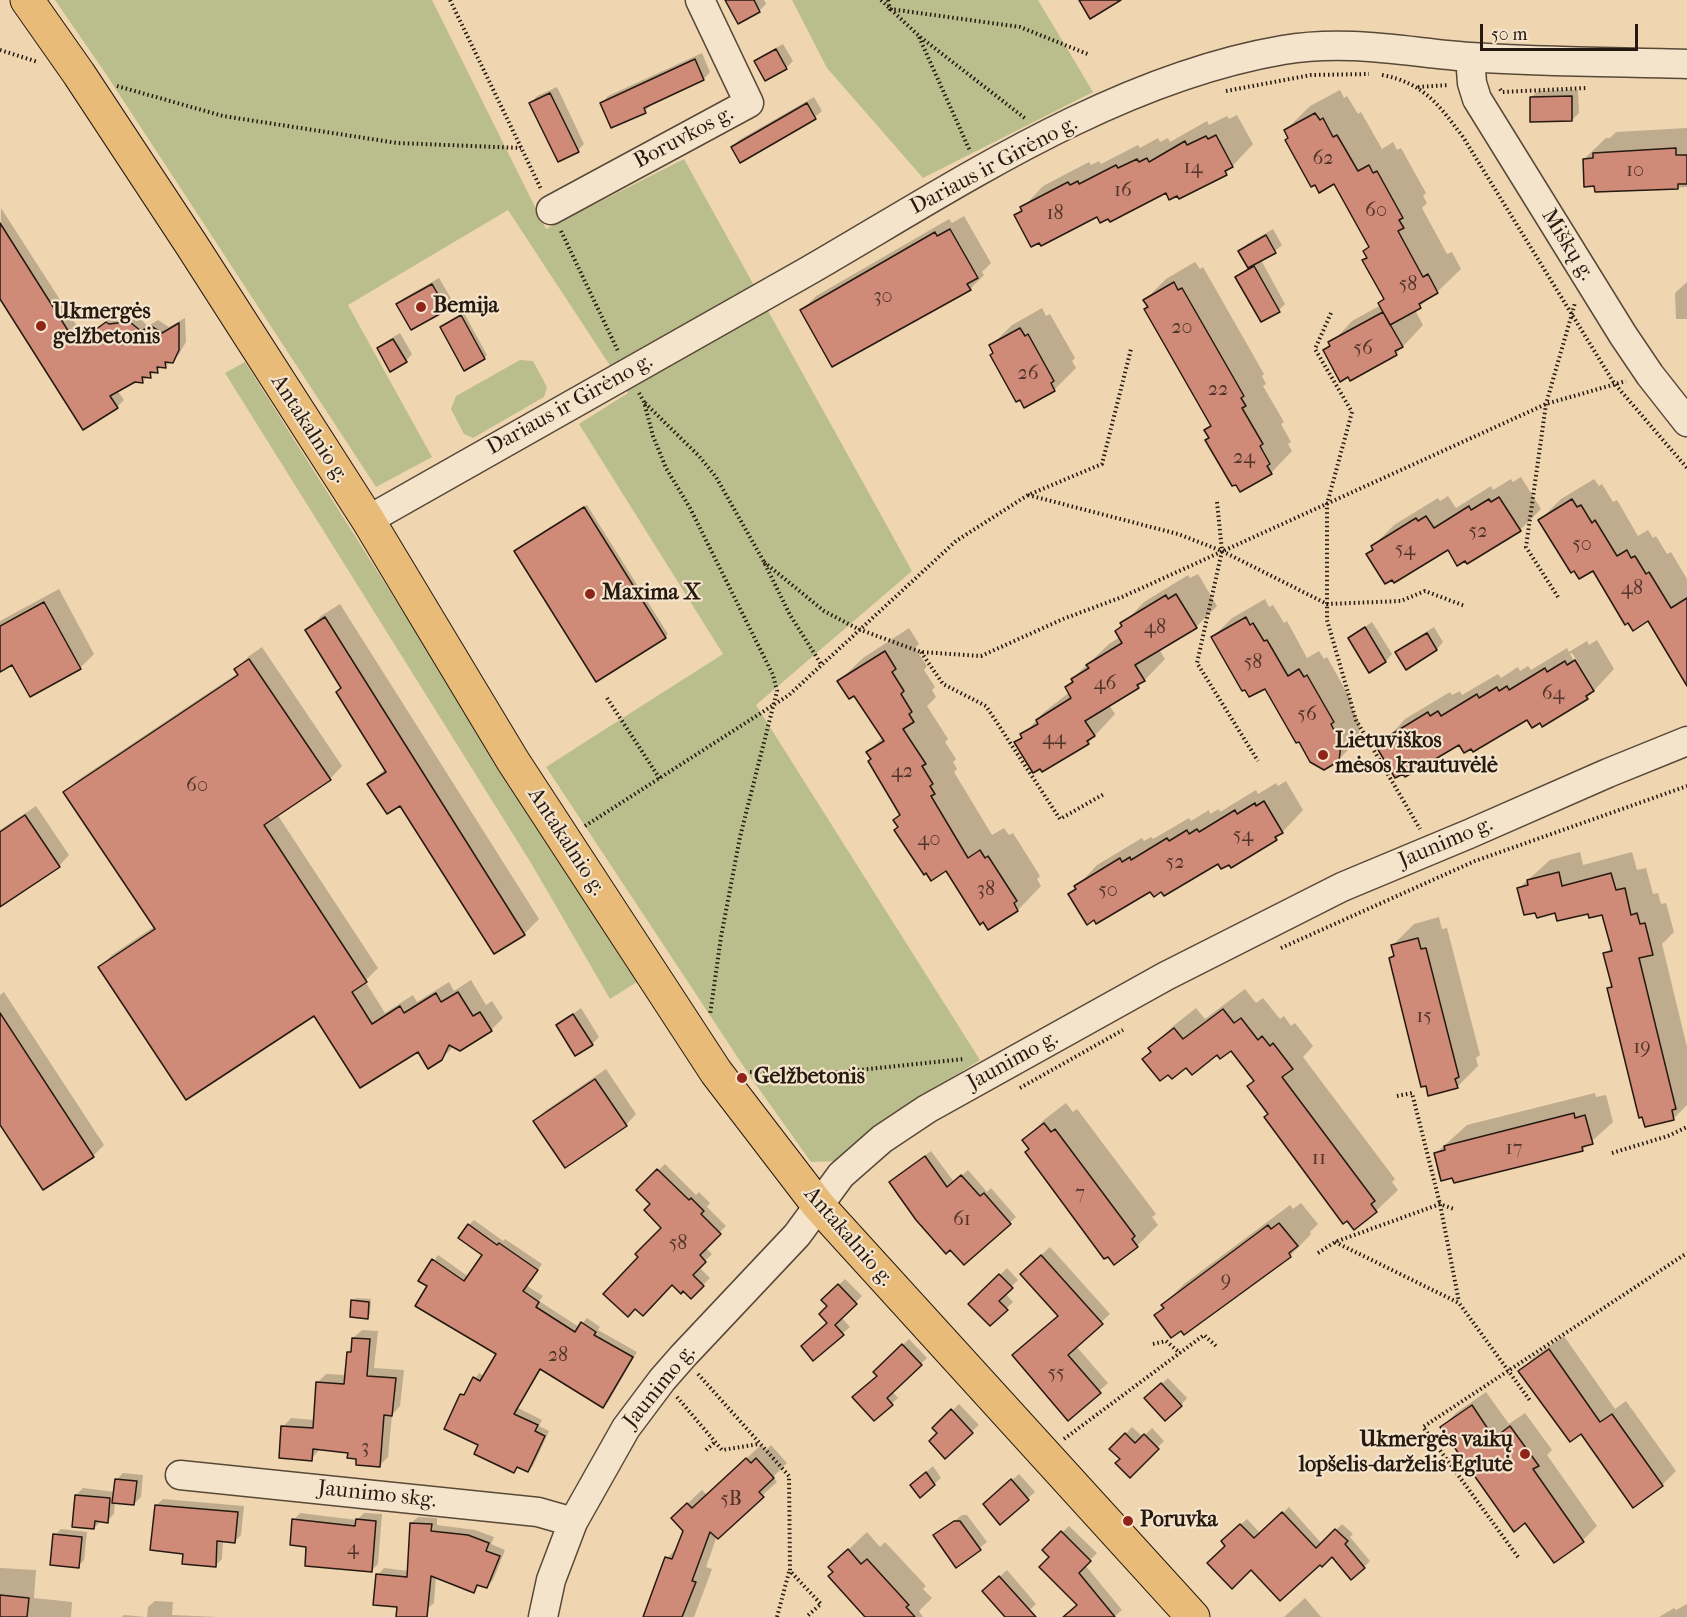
<!DOCTYPE html>
<html>
<head>
<meta charset="utf-8">
<style>
	body { margin:0 }
	#map { position:relative; width:1687px; height:1617px; overflow:hidden; background:#efd6b1; font-family:"IM FELL French Canon",serif }
	canvas { display:block }
	.scale { position:absolute; left:1480px; top:24px; width:158px; height:27px; box-sizing:border-box; border:3px solid #261910; border-top:0; padding-left:8px; font-size:18px; line-height:21px; white-space:nowrap; color:#261910; -webkit-text-stroke:4px #f5e4cc; paint-order:stroke }
</style>
</head>
<body>
<div id="map">
<canvas width="1687" height="1617"></canvas>
<div class="scale">50 m</div>
</div>
<script>
const ctx = document.querySelector('canvas').getContext('2d');
ctx.lineJoin = 'round';
function fill(path, color) {
  ctx.fillStyle = color;
  ctx.fill(path, 'evenodd');
}
function trace(path, color, width, dash) {
  ctx.strokeStyle = color;
  ctx.lineWidth = width;
  ctx.lineCap = dash ? 'butt' : 'round';
  ctx.setLineDash(dash || []);
  ctx.stroke(path);
}
function write(font, color, halo, rows, align = 'center') {
  ctx.font = font + ' "IM FELL French Canon",serif';
  ctx.lineWidth = 4.5;
  ctx.setLineDash([]);
  ctx.textBaseline = 'middle';
  ctx.strokeStyle = halo;
  ctx.fillStyle = color;
  for (const [text, x, y, turn = 0] of rows) {
    ctx.save();
    ctx.translate(x, y);
    ctx.rotate((+turn || 0) * Math.PI / 180);
    ctx.textAlign = isNaN(turn) ? turn : align;
    if (halo) ctx.strokeText(text, 0, 0);
    ctx.fillText(text, 0, 0);
    ctx.restore();
  }
}
fill(new Path2D(`
	M55,0H432L546,229L684,159L912,571L756,705L980,1060L932,1090L839,1161L811,1162L754,1082L546,767L723,654L579,424L628,393L508,210L348,305L432,457L376,487L106,74Z
	M792,0H1038L1093,92L923,178L827,68Z
	M520,360L533,361L547,387L544,397L473,438L464,434L451,409L456,396Z
	M245,362L637,982L610,999L531,863L225,373Z`), '#b9be8c');
fill(new Path2D(`
	M734,0H764L766,4L759,11Z
	M783,44L793,61L786,68L756,61L763,55Z
	M702,53L710,72L704,79L651,103L652,104L645,111L612,126L602,103L608,96Z
	M557,87L584,144L578,150L531,103L537,96Z
	M1340,90L1344,98L1347,96L1358,114L1361,112L1382,149L1393,142L1397,150L1401,148L1426,193L1423,196L1427,203L1422,208L1447,254L1452,252L1461,269L1437,292L1415,310L1423,325L1396,354L1324,351L1352,321L1381,305L1380,303L1385,298L1364,260L1368,257L1364,251L1370,246L1335,182L1290,137L1286,130L1310,106Z
	M1578,90L1579,113L1572,120L1531,97L1538,91Z
	M814,97L822,111L815,117L740,161L732,147L739,140Z
	M1237,115L1253,144L1226,173L1178,194L1166,191L1108,217L1097,215H1016L1043,186L1089,162L1091,165L1099,161L1101,164L1138,145L1140,148L1158,138L1160,142L1168,138L1170,142L1207,121L1209,125L1227,116L1229,119Z
	M1687,128V187L1596,190L1584,159L1606,138H1610L1616,132Z
	M1,208L82,334L86,331L88,334L114,316L117,318L138,317L148,326L158,320L169,327L185,318L186,342L179,354L166,366H163L143,381H135L117,390L124,400L117,407L0,296Z
	M964,216L991,263L982,272L984,275L970,289L802,310L816,296L949,219L952,223Z
	M1273,229L1282,245L1275,251L1261,260L1285,304L1279,310L1237,277L1249,267L1240,251L1247,244Z
	M1195,262L1200,269L1203,267L1264,374L1262,376L1266,384L1263,386L1284,422L1281,424L1291,442L1288,444L1292,451L1271,473L1210,437L1206,430L1212,424L1145,300L1166,279Z
	M439,278L453,302L446,309L398,304L404,298Z
	M1687,282V322V319H1676L1675,293Z
	M1042,308L1046,316L1050,314L1075,358L1072,361L1076,368L1054,390L1024,406L991,346L1012,325Z
	M464,313L487,355L484,358L441,327Z
	M400,333L412,354L406,361L379,349L385,342Z
	M1521,477L1541,509L1520,530L1448,548L1368,554L1374,548L1373,546L1394,525L1438,498L1440,501L1448,496L1456,508L1491,486L1493,490L1511,479L1513,482Z
	M1594,479L1599,486L1602,484L1613,502L1617,500L1638,536L1648,530L1653,538L1656,536L1667,554L1671,552L1687,579V676L1649,619L1540,520L1561,499Z
	M587,505L668,634L665,637L519,548Z
	M1198,574L1217,606L1196,627L1159,649L1165,659L1138,687L1109,705L1115,714L1088,743H1016L1043,713L1070,692L1067,687L1073,681L1072,679L1109,644L1120,637L1117,631L1144,602L1188,575L1190,578Z
	M59,589L94,654L80,668L13,663L0,670V621Z
	M1265,599L1269,607L1273,605L1284,623L1287,621L1307,658L1319,651L1324,659L1327,657L1352,702L1350,704L1360,724L1358,740L1338,760L1213,637L1232,618Z
	M340,604L539,919L525,933L494,952L401,803L369,784L386,768L342,687L307,630L321,616Z
	M1372,622L1392,654L1386,661L1370,671L1350,638Z
	M1434,627L1443,642L1437,649L1406,667L1397,653L1403,646Z
	M909,628L919,644L915,648L927,666L924,670L935,687L932,690L936,697L927,706L948,739L945,742L956,759L953,762L957,769L954,772L992,835L1004,828L1009,835L1013,833L1040,876L1037,879L1041,886L1018,910L988,928L947,869L899,827L901,814L868,752L883,737L855,694L839,681L863,658Z
	M1597,640L1614,669L1587,698L1540,721L1528,718L1459,743L1379,748L1405,719L1450,692L1452,695L1460,691L1462,695L1498,674L1501,678L1518,667L1520,671L1528,666L1531,670L1567,648L1569,652L1587,641L1589,645ZM1572,653L1594,689H1591L1570,654Z
	M262,647L342,766L330,779L277,814L378,968L365,981L385,1013L413,995L417,1002L449,982L454,991L471,980L486,1005L492,1001L503,1018L491,1030L454,1046L441,1059L315,1013L99,968L112,955L155,926L65,792L78,780L238,673L236,669L248,657Z
	M1286,781L1303,810L1276,839L1230,863L1218,862L1162,890L1070,894L1097,865L1142,838L1144,841L1151,837L1153,839L1189,818L1191,821L1209,810L1210,814L1219,809L1220,812L1256,790L1258,794L1276,783L1278,786Z
	M36,806L69,855L59,866L0,905V830Z
	M1580,852L1583,865L1632,852L1637,870L1646,868L1653,894L1658,893L1661,904L1666,903L1674,932L1662,944L1687,1047V1105L1674,1118L1646,1125L1609,989L1613,984L1605,954L1612,947L1604,913L1556,911L1519,888L1550,860Z
	M1439,917L1442,929L1447,928L1480,1055L1476,1058L1478,1066L1457,1087L1390,958L1395,954L1393,945L1414,924Z
	M1245,989L1256,1003L1263,998L1280,1019L1284,1016L1291,1026L1295,1023L1313,1046L1303,1057L1395,1179L1392,1182L1398,1190L1376,1211L1354,1228L1269,1114L1255,1080L1232,1049L1187,1065L1152,1051L1150,1048L1172,1027L1196,1008L1205,1019Z
	M4,992L104,1145L94,1155L43,1188L0,1122V995Z
	M581,1008L599,1037L592,1044L558,1025Z
	M606,1069L636,1114L626,1125L535,1121L545,1111Z
	M1595,1093L1596,1097L1606,1095L1613,1122L1582,1150L1435,1154L1467,1125Z
	M1066,1103L1073,1112L1077,1109L1156,1214L1152,1217L1158,1225L1137,1246L1108,1254L1024,1140L1045,1119Z
	M931,1151L954,1182L968,1170L987,1192L991,1188L1016,1217L964,1263L897,1177Z
	M665,1164L696,1195L699,1192L710,1203L707,1207L726,1226L705,1247L712,1254L699,1267L710,1278L691,1297L641,1257L663,1228L652,1204L638,1190Z
	M1301,1203L1318,1224L1310,1232L1311,1234L1290,1256L1184,1333L1156,1315L1165,1307L1163,1305L1184,1284L1290,1205L1293,1209Z
	M474,1220L503,1241L505,1239L542,1264L527,1286L543,1296L539,1301L579,1327L587,1318L600,1327L598,1330L637,1352L608,1402L603,1407L541,1368L518,1408L542,1420L539,1426L549,1431L533,1466L528,1471L519,1466L514,1471L480,1444L462,1395L468,1390L479,1373L484,1376L498,1354L429,1286L420,1280L438,1255L469,1277L484,1254L469,1225Z
	M1050,1247L1110,1314L1076,1346L1108,1383L1068,1419L1060,1315L1030,1265Z
	M1007,1268L1018,1280L1005,1293L1013,1302L990,1324L971,1304Z
	M845,1279L862,1296L841,1317L850,1327L814,1359L829,1322V1306L823,1300Z
	M356,1298L371,1299L370,1314L367,1317L353,1301Z
	M362,1330L378,1331L374,1368L404,1370L400,1406L392,1415L388,1457L380,1465L358,1458L349,1451L320,1449L311,1459L283,1427L291,1418L315,1420L318,1382L326,1374L347,1375L348,1353L353,1349V1338Z
	M1564,1336L1615,1409L1626,1401L1676,1471L1662,1485L1582,1432L1520,1371L1534,1357Z
	M909,1339L927,1358L892,1391L898,1398L874,1419L878,1375L875,1372Z
	M1168,1378L1187,1398L1181,1405L1153,1392Z
	M1486,1392L1509,1424L1525,1413L1552,1450L1547,1455L1597,1526L1583,1540L1554,1561L1526,1521L1442,1427L1456,1413Z
	M959,1404L979,1425L945,1456L939,1433L934,1428Z
	M1132,1427L1143,1437L1152,1428L1164,1441L1130,1475L1122,1459L1111,1449Z
	M761,1445L766,1450L771,1445L787,1463L773,1477L777,1482L717,1536L706,1567L712,1569L694,1617H642L646,1614L667,1558L679,1546L684,1531L687,1504L702,1490L707,1495Z
	M933,1466L941,1478L934,1484L918,1479Z
	M123,1473L143,1475L141,1497L134,1504L115,1502L114,1514L107,1521H101L94,1528L76,1495L83,1488L115,1492L116,1480Z
	M1019,1474L1035,1492L1000,1523L992,1498Z
	M163,1499L244,1506L241,1535L235,1541L223,1540L222,1559L216,1565L185,1553L156,1506Z
	M1289,1507L1322,1544L1342,1524L1353,1534L1350,1537L1370,1561L1364,1567L1332,1554L1227,1546L1229,1535L1247,1519L1261,1534Z
	M300,1513L357,1520L364,1513L382,1514L378,1564L371,1571L308,1545L294,1520Z
	M962,1515H967L987,1542L957,1566L935,1536Z
	M418,1517L437,1518V1525L475,1530L494,1537L491,1544L505,1550L493,1580L487,1587L480,1584L474,1591L436,1576L434,1603L427,1609L378,1575L384,1568L409,1571L411,1523Z
	M1069,1526L1097,1553L1085,1565L1122,1610L1114,1617H1064L1079,1605L1051,1557L1044,1550Z
	M61,1529L87,1532L84,1560L78,1566L55,1535Z
	M867,1532L880,1547L885,1542L926,1586L923,1589L932,1598L919,1611L923,1617H867L830,1567Z
	M0,1568L36,1570L34,1598L72,1602L71,1617H0Z
	M1007,1570L1036,1604L1022,1617H1007L991,1585Z
	M1305,1598L1321,1617H1284Z
	M155,1601L173,1602L172,1615L218,1617H147L148,1607Z
	M1687,1604V1617H1659L1674,1608L1676,1610Z
	M124,1615L146,1617H122Z`), '#0003');
const building = new Path2D(`
	M725,0H754L760,12L738,24Z
	M1079,0H1121L1090,19Z
	M776,49L787,69L765,81L754,61Z
	M695,59L704,80L644,108L646,113L611,128L600,103Z
	M550,93L579,152L558,162L529,103Z
	M1572,96V121L1530,122V97Z
	M807,103L816,119L740,163L731,147Z
	M1315,113L1320,120L1323,118L1333,137L1337,135L1358,171L1369,165L1373,173L1377,171L1403,218L1399,220L1404,228L1398,231L1423,277L1428,274L1438,293L1419,304L1421,308L1390,325L1378,303L1384,299L1362,260L1367,258L1363,251L1369,247L1334,184L1319,193L1315,185L1311,187L1285,140L1288,138L1284,130Z
	M1216,135L1233,167L1225,171L1227,175L1179,199L1177,196L1169,200L1166,193L1110,222L1108,219L1100,223L1097,217L1041,246L1039,243L1031,247L1014,215L1022,211L1020,207L1068,182L1070,185L1078,181L1079,184L1116,165L1118,168L1137,159L1139,162L1147,158L1149,162L1185,141L1187,145L1206,136L1208,139Z
	M1676,148V155H1687V184H1678V189L1595,192L1594,186L1584,187L1583,159L1593,158V153Z
	M0,223L74,340L79,337L81,340L106,322L109,324L125,322L131,323L141,331L151,326L162,333L179,323V350L173,363L165,362L166,368L157,367L158,373L150,372L151,378L142,377L143,383L135,382L110,396L118,408L83,430L0,299Z
	M950,229L978,278L967,284L971,290L832,367L800,310L935,232L937,236Z
	M1266,235L1276,253L1248,268L1238,251Z
	M1254,266L1280,312L1261,322L1235,277Z
	M1174,282L1178,290L1182,288L1244,396L1241,398L1246,406L1242,408L1263,444L1260,446L1270,464L1267,466L1272,474L1240,492L1236,485L1232,486L1205,440L1209,438L1204,430L1211,426L1144,309L1148,307L1143,300Z
	M432,284L447,310L411,330L396,304Z
	M1383,312L1403,347L1395,351L1397,355L1350,381L1348,377L1340,382L1323,350L1330,346L1328,342Z
	M461,315L485,359L464,371L440,327Z
	M1020,328L1025,336L1028,334L1054,381L1051,383L1055,391L1024,408L1020,400L1016,402L990,355L993,353L989,345Z
	M393,339L407,362L390,372L377,348Z
	M1499,497L1521,531L1467,564L1465,561L1457,566L1448,550L1394,583L1392,580L1385,584L1366,554L1373,550L1371,546L1416,518L1418,521L1426,516L1434,528L1469,506L1471,510L1489,499L1491,502Z
	M1572,499L1577,507L1581,505L1592,523L1595,520L1617,556L1627,550L1631,558L1635,556L1646,574L1649,572L1671,608L1687,598V686L1648,621L1633,631L1628,623L1625,625L1593,571L1579,579L1574,571L1571,573L1538,520Z
	M584,507L666,638L596,682L514,551Z
	M1176,594L1197,628L1135,665L1145,681L1137,685L1139,688L1085,721L1095,736L1087,741L1089,744L1042,772L1040,769L1033,773L1014,742L1022,738L1020,734L1038,724L1036,720L1071,698L1065,687L1073,682L1071,679L1089,668L1086,665L1122,643L1115,631L1122,626L1120,623L1166,595L1168,599Z
	M44,602L81,669L30,697L12,665L0,672V626Z
	M325,617L525,935L494,954L400,806L387,814L367,784L386,772L336,692L341,688L305,630Z
	M1246,617L1250,625L1253,623L1264,641L1267,640L1288,676L1299,669L1304,677L1307,675L1334,722L1331,724L1341,744L1339,761L1324,770L1310,762L1299,742L1296,743L1265,689L1249,697L1245,690L1242,691L1211,637Z
	M1365,627L1386,662L1369,673L1348,638Z
	M1427,633L1437,650L1406,670L1395,652Z
	M885,651L896,669L892,672L904,691L901,694L912,712L909,714L914,722L903,729L926,764L922,766L933,784L930,786L935,794L931,796L968,858L980,850L985,858L988,856L1017,901L1014,903L1018,911L988,930L983,922L980,925L946,871L931,881L926,873L924,875L894,830L898,827L893,820L900,815L868,761L871,759L866,752L884,741L854,696L849,699L837,681Z
	M249,659L331,780L264,825L367,982L352,992L372,1024L400,1006L404,1013L436,993L441,1002L458,992L473,1016L480,1012L492,1031L460,1051L449,1045L442,1060L428,1069L418,1052L360,1088L314,1016L186,1100L98,967L155,929L63,792L238,675L234,669Z
	M1575,660L1594,691L1586,696L1588,699L1542,727L1540,723L1532,728L1527,720L1473,752L1471,749L1464,753L1459,745L1405,777L1403,774L1395,778L1377,748L1384,743L1382,740L1428,712L1430,716L1438,711L1441,716L1477,694L1479,698L1497,687L1499,691L1507,686L1509,690L1545,668L1547,672L1565,661L1567,665Z
	M1264,801L1283,833L1275,837L1277,840L1231,868L1229,865L1221,869L1218,864L1164,896L1161,892L1154,897L1150,892L1096,924L1094,920L1087,925L1068,894L1076,889L1074,886L1120,858L1122,862L1130,857L1131,860L1167,838L1169,841L1187,830L1189,834L1197,829L1199,832L1235,810L1237,814L1255,803L1256,806Z
	M25,815L60,867L0,907V832Z
	M1559,872L1562,886L1611,873L1616,890L1625,888L1631,915L1637,913L1640,924L1645,923L1653,955L1639,958L1676,1109L1672,1110L1674,1120L1645,1127L1642,1117L1639,1118L1607,988L1612,987L1603,953L1612,951L1602,915L1589,918L1588,914L1557,921L1555,913L1537,918L1535,913L1524,915L1517,888L1528,885L1527,880Z
	M1418,938L1421,949L1426,948L1459,1077L1455,1079L1458,1088L1428,1096L1426,1086L1421,1087L1389,958L1394,956L1391,945Z
	M1223,1009L1234,1023L1241,1018L1258,1040L1262,1036L1270,1046L1273,1043L1293,1069L1282,1077L1375,1201L1371,1204L1377,1212L1354,1230L1347,1221L1343,1224L1264,1117L1268,1114L1247,1086L1254,1081L1231,1051L1220,1059L1217,1055L1192,1075L1186,1068L1172,1079L1168,1075L1160,1081L1142,1059L1151,1052L1148,1048L1174,1028L1183,1039Z
	M0,1013L94,1157L43,1190L0,1125Z
	M573,1014L593,1045L575,1056L556,1025Z
	M595,1079L627,1126L565,1168L533,1121Z
	M1574,1113L1575,1118L1585,1115L1593,1144L1582,1147L1583,1151L1454,1183L1452,1178L1441,1181L1434,1153L1445,1150L1444,1146Z
	M1044,1123L1051,1132L1055,1129L1135,1236L1132,1239L1138,1247L1114,1265L1108,1257L1104,1259L1025,1152L1029,1149L1022,1140Z
	M925,1156L947,1187L961,1175L980,1196L984,1193L1011,1224L964,1265L950,1250L946,1254L916,1220L889,1182Z
	M657,1169L689,1200L691,1198L704,1211L701,1214L721,1234L700,1255L706,1262L693,1275L704,1286L691,1299L683,1291L681,1294L672,1285L643,1316L635,1309L628,1317L603,1294L638,1257L635,1254L661,1228L644,1210L650,1204L636,1190Z
	M1279,1223L1298,1246L1289,1253L1291,1257L1184,1335L1181,1331L1171,1338L1154,1315L1164,1308L1161,1305L1268,1225L1271,1229Z
	M468,1224L497,1245L499,1243L538,1270L523,1291L539,1302L536,1307L575,1332L581,1322L596,1332L594,1335L633,1357L603,1408L540,1369L514,1414L538,1425L535,1431L545,1436L528,1472L517,1467L514,1473L474,1454L478,1445L444,1429L460,1394L464,1395L473,1377L480,1381L496,1354L415,1306L427,1286L418,1281L432,1259L464,1281L482,1255L458,1238Z
	M1041,1255L1103,1324L1068,1355L1101,1393L1068,1421L1012,1355L1058,1316L1020,1274Z
	M999,1274L1013,1288L999,1301L1008,1310L990,1326L968,1304Z
	M838,1284L857,1304L835,1325L844,1335L813,1361L801,1346L827,1323L819,1314L827,1306L821,1300Z
	M351,1300L369,1302L368,1319L350,1317Z
	M352,1338L370,1339L367,1376L396,1378L392,1416L384,1415L380,1467L356,1465V1459L347,1458L348,1453L313,1449L312,1461L279,1458L281,1426L313,1428L316,1382L344,1384L347,1352H351Z
	M902,1344L922,1365L887,1398L893,1405L874,1421L852,1397L877,1376L873,1372Z
	M1549,1349L1600,1422L1612,1414L1663,1486L1633,1508L1581,1434L1570,1442L1518,1371Z
	M1161,1383L1182,1406L1165,1421L1144,1398Z
	M1472,1405L1494,1438L1510,1426L1539,1466L1533,1469L1584,1542L1554,1563L1525,1523L1514,1532L1440,1427Z
	M951,1409L973,1433L945,1459L929,1441L937,1433L932,1428Z
	M1125,1433L1135,1443L1144,1434L1159,1449L1130,1478L1115,1463L1120,1459L1109,1449Z
	M746,1458L751,1463L756,1458L774,1478L759,1492L764,1497L718,1539L710,1532L692,1581L696,1582L682,1617H643L665,1557L672,1559L683,1531L671,1518L687,1503L692,1508Z
	M926,1472L935,1485L920,1498L910,1485Z
	M115,1479L137,1481L134,1505L112,1503Z
	M1011,1479L1029,1500L1000,1525L983,1504Z
	M75,1495L110,1498L108,1523L95,1521L94,1529L72,1527Z
	M155,1505L238,1512L235,1543L217,1541L216,1567L182,1564L183,1554L150,1550Z
	M1282,1512L1316,1548L1335,1529L1348,1541L1345,1544L1365,1568L1351,1580L1332,1557L1322,1567L1320,1565L1280,1601L1251,1570L1232,1589L1207,1563L1225,1546L1221,1541L1240,1524L1254,1538Z
	M292,1519L355,1526L356,1519L376,1521L372,1572L305,1566L306,1547L290,1545Z
	M954,1521H960L981,1550L956,1568L933,1535Z
	M410,1523L432,1524L431,1531L468,1535L489,1543L486,1551L500,1556L487,1588L477,1585L474,1593L431,1576L427,1617H396L397,1607L373,1605L376,1574L407,1577Z
	M1061,1531L1091,1561L1079,1573L1115,1617H1063L1077,1605L1039,1567L1049,1557L1042,1550Z
	M53,1534L82,1537L79,1568L50,1565Z
	M848,1549L861,1564L867,1559L909,1605L906,1607L915,1617H865L828,1576L833,1572L828,1567Z
	M999,1576L1036,1617H1005L982,1591Z
	M0,1595L29,1598L27,1617H0Z`);
fill(building, '#d08a78');
trace(building, '#261910', 1.5);
const minor = new Path2D(`
	M1470,57L1472,83L1477,99L1623,335L1650,375L1687,422
	M551,210L749,103L700,0
	M368,520C514,436 662,355 808,271C955,186 1113,79 1283,50C1348,39 1406,52 1470,57C1542,62 1615,62 1687,64
	M180,1475L538,1512L573,1522
	M543,1617L551,1580L573,1522L626,1428L662,1380L683,1356L797,1235L841,1175L882,1139L927,1109L1166,976L1342,887L1469,834L1608,773L1687,741`);
const major = new Path2D(`
	M27,0L79,74L191,244L368,520L513,761L716,1072L818,1205L1193,1617`);
trace(minor, '#584838', 31);
trace(major, '#261910', 35);
trace(new Path2D(`
	M450,0L541,189
	M881,0L919,36L1026,119
	M888,0L890,9L1020,27L1090,55
	M919,37L970,151
	M0,50L38,62
	M1382,75C1424,83 1439,105 1463,137L1614,383L1687,468
	M117,86L223,116L397,143L521,148
	M1418,87L1449,85
	M1500,89L1502,92L1587,88
	M1226,91L1311,75L1369,74
	M561,231L618,351
	M1331,313L1315,349L1352,412L1327,504V620L1356,720L1420,829
	M639,393L644,402L653,436L666,468L690,508L773,675L777,691L740,837L721,937L710,1015
	M645,403L699,456L716,477L764,562L790,615L821,664
	M1028,495L1178,534L1222,551L1327,604L1401,601L1425,591L1465,606
	M1217,502L1222,551L1197,663L1258,761
	M764,562L824,611L858,629L921,652L981,656L1063,619L1122,597L1546,404L1626,381
	M1558,597L1526,547L1546,404L1575,303
	M921,652L943,684L986,706L1060,819L1104,794
	M607,698L660,779
	M585,826L789,695L956,541L1028,495L1102,464L1131,349
	M1281,948L1475,861L1687,786
	M750,1072L830,1073L964,1059
	M1020,1088L1123,1030
	M1397,1096L1412,1093L1440,1204L1459,1302
	M1612,1153L1668,1136L1687,1127
	M1335,1242L1459,1303L1531,1402
	M1318,1253L1335,1242L1440,1204L1454,1209
	M1153,1344L1166,1341L1180,1353
	M698,1374L789,1476L790,1571L821,1604L806,1617
	M677,1397L722,1450L759,1444
	M1064,1439L1204,1335L1216,1346
	M706,1450L715,1442
	M1518,1557L1423,1427L1687,1253
	M777,1617L789,1572`), '#261910', 4, [1.5, 3]);
trace(minor, '#f5e4cc', 28);
trace(major, '#e8bb78', 33);
for (const [x, y, r, color] of [
	[421,307,6,"#8f2418"],
	[41,326,6,"#8f2418"],
	[590,594,6,"#8f2418"],
	[1323,755,6,"#8f2418"],
	[742,1078,6,"#8f2418"],
	[1525,1454,6,"#8f2418"],
	[1128,1521,6,"#8f2418"]
]) {
  const dot = new Path2D();
  dot.arc(x, y, r, 0, 2 * Math.PI);
  ctx.fillStyle = color;
  ctx.fill(dot);
  trace(dot, '#f5e4cc', 2);
}
write('20px', '#50352a', null, [
	["62",1323,159],
	["14",1193,168],
	["10",1635,171],
	["16",1123,191],
	["60",1376,211],
	["18",1055,214],
	["58",1408,285],
	["30",883,297],
	["20",1182,328],
	["56",1363,349],
	["26",1028,374],
	["22",1218,390],
	["24",1244,458],
	["52",1478,532],
	["50",1582,545],
	["54",1405,550],
	["48",1632,589],
	["48",1155,628],
	["58",1253,663],
	["46",1105,684],
	["64",1553,694],
	["56",1307,715],
	["44",1054,739],
	["42",902,772],
	["60",197,786],
	["54",1243,836],
	["40",929,840],
	["52",1175,863],
	["38",986,890],
	["50",1108,891],
	["15",1424,1017],
	["19",1642,1048],
	["17",1514,1149],
	["11",1319,1159],
	["7",1080,1194],
	["61",962,1220],
	["58",678,1244],
	["9",1226,1281],
	["28",558,1356],
	["55",1056,1374],
	["3",365,1448],
	["5B",731,1500],
	["4",353,1549]
]);
write('22px', '#261910', '#f5e4cc', [
	["Boruvkos g.",684,138,-28],
	["Dariaus ir Girėno g.",994,166,-28],
	["Miškų g.",1567,245,58],
	["Dariaus ir Girėno g.",570,405,-29],
	["Antakalnio g.",309,429,57],
	["Antakalnio g.",566,842,57],
	["Jaunimo g.",1446,843,-23],
	["Jaunimo g.",1013,1061,-29],
	["Antakalnio g.",848,1237,49],
	["Jaunimo g.",660,1387,-51],
	["Jaunimo skg.",377,1495,6]
]);
write('bold 22px', '#261910', '#f5e4cc', [
	["Bemija",433,307],
	["Ukmergės",53,313],
	["gelžbetonis",53,338],
	["Maxima X",602,594],
	["Lietuviškos",1335,742],
	["mėsos krautuvėlė",1335,767],
	["Gelžbetonis",754,1078],
	["Ukmergės vaikų",1513,1441,"right"],
	["lopšelis-darželis Eglutė",1513,1466,"right"],
	["Poruvka",1140,1521]
], 'left');
</script>
</body>
</html>
